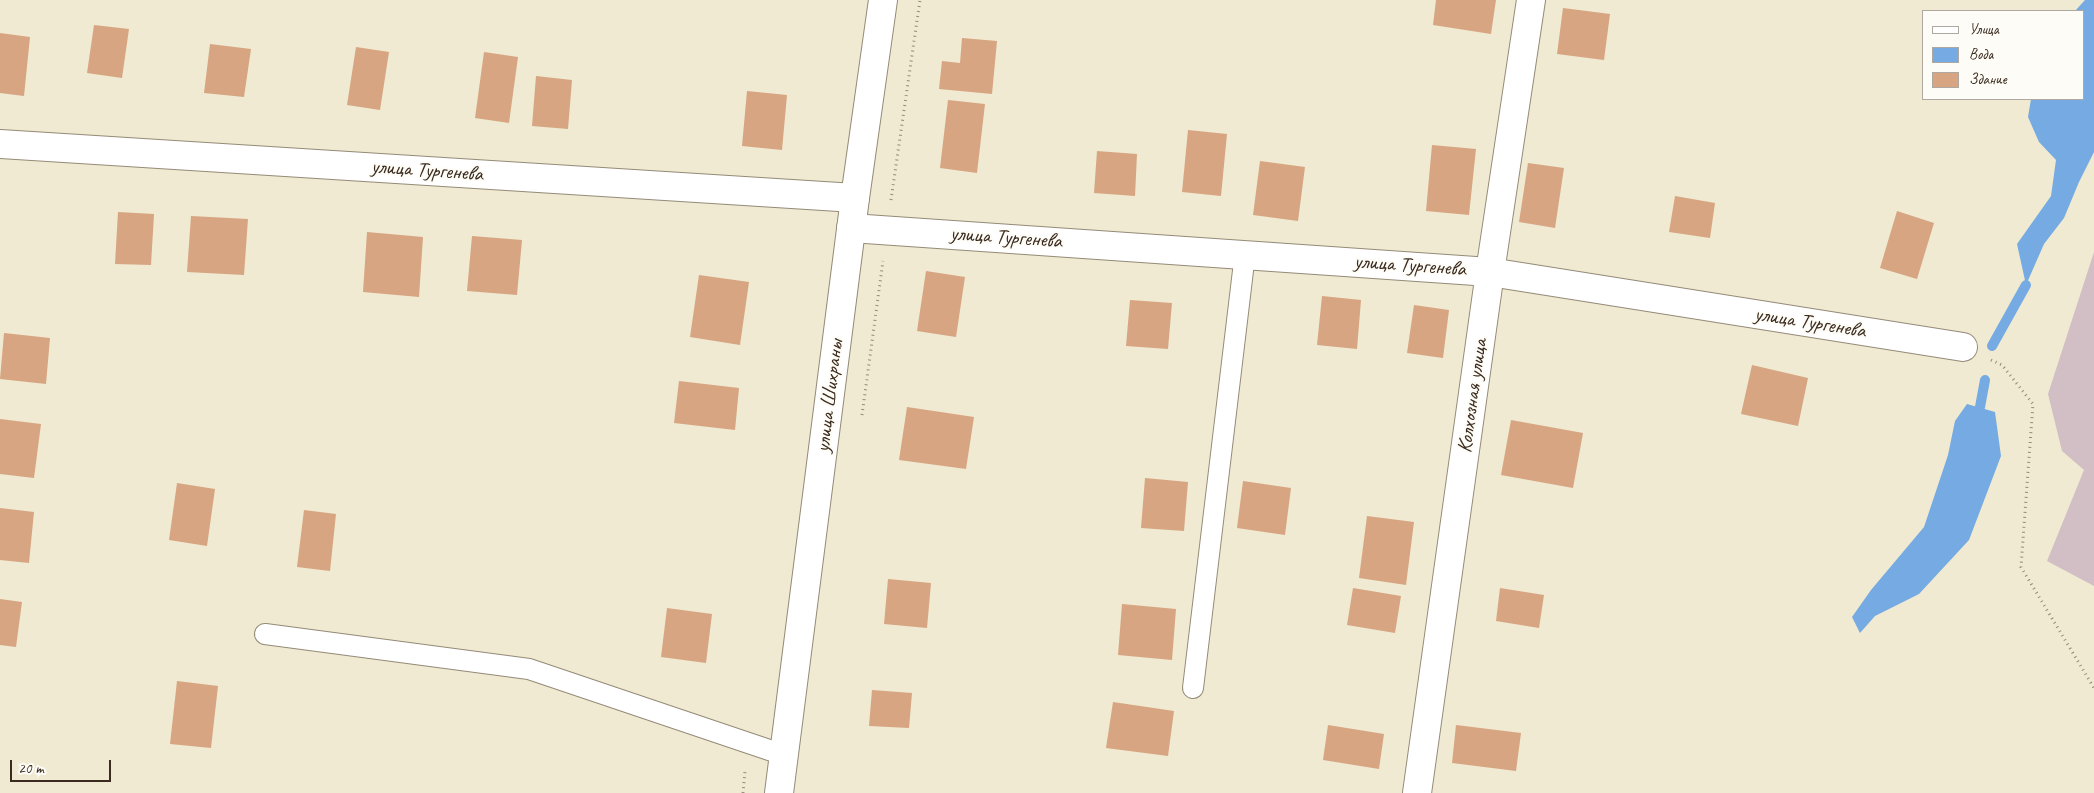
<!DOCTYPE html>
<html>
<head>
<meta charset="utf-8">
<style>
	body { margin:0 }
	#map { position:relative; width:2094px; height:793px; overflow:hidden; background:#efead1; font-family:Caveat,sans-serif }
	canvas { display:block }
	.legend { position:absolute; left:1922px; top:10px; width:162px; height:90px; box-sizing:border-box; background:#fdfcf7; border:1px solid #afa8a0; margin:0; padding:6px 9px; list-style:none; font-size:15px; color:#3b2a1e }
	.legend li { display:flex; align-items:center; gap:10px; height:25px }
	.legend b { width:25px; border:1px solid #afa8a0 }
	.scale { position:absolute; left:10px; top:760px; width:101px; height:22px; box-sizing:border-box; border:2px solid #3b2a1e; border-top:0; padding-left:6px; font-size:15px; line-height:18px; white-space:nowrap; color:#3b2a1e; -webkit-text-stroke:4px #fdfcf7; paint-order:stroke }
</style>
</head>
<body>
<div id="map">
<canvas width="2094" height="793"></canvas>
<ul class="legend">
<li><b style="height:6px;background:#fff"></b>Улица</li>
<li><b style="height:14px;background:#75aae2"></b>Вода</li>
<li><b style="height:14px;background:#d7a582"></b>Здание</li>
</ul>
<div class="scale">20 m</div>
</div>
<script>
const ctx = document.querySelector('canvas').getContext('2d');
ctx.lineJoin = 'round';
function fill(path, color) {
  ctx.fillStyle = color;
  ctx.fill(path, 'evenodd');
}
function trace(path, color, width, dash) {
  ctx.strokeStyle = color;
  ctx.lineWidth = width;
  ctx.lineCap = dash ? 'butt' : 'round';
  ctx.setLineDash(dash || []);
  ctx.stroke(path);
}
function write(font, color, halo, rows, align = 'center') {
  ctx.font = font + ' Caveat,sans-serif';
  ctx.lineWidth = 4;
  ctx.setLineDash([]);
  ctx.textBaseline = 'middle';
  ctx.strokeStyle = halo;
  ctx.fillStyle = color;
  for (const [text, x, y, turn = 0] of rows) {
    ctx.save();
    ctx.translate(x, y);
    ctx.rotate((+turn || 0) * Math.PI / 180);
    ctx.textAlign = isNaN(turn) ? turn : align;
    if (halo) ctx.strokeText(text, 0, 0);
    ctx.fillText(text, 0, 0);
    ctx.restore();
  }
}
fill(new Path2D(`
	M2094,252V586L2047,561L2084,470L2062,451L2048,394Z`), '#d2bec5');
fill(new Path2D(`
	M2085,0H2094V152L2079,182L2064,218L2044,244L2026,285L2017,244L2051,196L2056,160L2039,142L2028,117L2031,99H2083V11H2075Z
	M1967,404L1995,412L2001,456L1969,540L1919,594L1875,616L1860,633L1852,617L1871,590L1924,527L1948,455L1955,421Z`), '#75aae2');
trace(new Path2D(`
	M1992,346L2026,285
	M1980,407L1985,380`), '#75aae2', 10);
fill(new Path2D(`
	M1436,0H1496L1491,34L1433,25Z
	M1563,8L1610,14L1604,60L1557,54Z
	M94,25L129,29L122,78L87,73Z
	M0,33L30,37L24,96L0,93Z
	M962,38L997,41L992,94L939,89L942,61L960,63Z
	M210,44L251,49L244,97L204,93Z
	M356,47L389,52L380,110L347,105Z
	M484,52L518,57L509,123L475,118Z
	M536,76L572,80L568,129L532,126Z
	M747,91L787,95L782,150L742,146Z
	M948,100L985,104L977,173L940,168Z
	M1188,130L1227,134L1221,196L1182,192Z
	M1432,145L1476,149L1469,215L1426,211Z
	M1097,151L1137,154L1135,196L1094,193Z
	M1260,161L1305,167L1298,221L1253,215Z
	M1528,163L1564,168L1555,228L1519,222Z
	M1675,196L1715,203L1710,238L1669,232Z
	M1897,211L1934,223L1917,279L1880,268Z
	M118,212L154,214L151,265L115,264Z
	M191,216L248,219L244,275L187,272Z
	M367,232L423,237L419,297L363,292Z
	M472,236L522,240L517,295L467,291Z
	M926,271L965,277L956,337L917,331Z
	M699,275L749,282L740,345L690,337Z
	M1322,296L1361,300L1357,349L1317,345Z
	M1130,300L1172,303L1168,349L1126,346Z
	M1414,305L1449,310L1443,358L1407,353Z
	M4,333L50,338L46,384L0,379Z
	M1752,365L1808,378L1798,426L1741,414Z
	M679,381L739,388L735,430L674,423Z
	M907,407L974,417L966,469L899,460Z
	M0,419L41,424L34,478L0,474Z
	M1511,420L1583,433L1573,488L1501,475Z
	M1145,478L1188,482L1184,531L1141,528Z
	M1243,481L1291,488L1285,535L1237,528Z
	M177,483L215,489L207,546L169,540Z
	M0,508L34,512L29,563L0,560Z
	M304,510L336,514L330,571L297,567Z
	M1367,516L1414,522L1406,585L1359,578Z
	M888,579L931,583L927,628L884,624Z
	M1353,588L1401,596L1395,633L1347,625Z
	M1500,588L1544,595L1539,628L1496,621Z
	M0,599L22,602L16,647L0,645Z
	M1122,604L1176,609L1172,660L1118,655Z
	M667,608L712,614L706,663L661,657Z
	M177,681L218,686L211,748L170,744Z
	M872,690L912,693L909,728L869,726Z
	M1113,702L1174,711L1168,756L1106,748Z
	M1328,725L1384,734L1379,769L1323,760Z
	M1456,725L1521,733L1516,771L1452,763Z`), '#d7a582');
const service = new Path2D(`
	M265,634L529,669L784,755
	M1193,688L1245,254`);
const minor = new Path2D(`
	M0,144L855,198
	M851,228L1490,272L1963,347
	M1417,793L1490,272L1531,0`);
const tertiary = new Path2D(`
	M779,793L855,198L883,0`);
trace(service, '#958a78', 22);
trace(minor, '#958a78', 30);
trace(tertiary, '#958a78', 30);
trace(new Path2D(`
	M891,200L920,0
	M1991,360L2002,365L2033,404L2021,567L2094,688
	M862,415L883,261
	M743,793L745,771`), '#958a78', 3, [1, 4]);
trace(service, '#fff', 20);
trace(minor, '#fff', 28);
trace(tertiary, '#fff', 28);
write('21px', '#3b2a1e', '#fdfcf7', [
	["улица Тургенева",427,171,4],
	["улица Тургенева",1006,238,4],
	["улица Тургенева",1410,266,4],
	["улица Тургенева",1810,323,9],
	["улица Шихраны",830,396,-83],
	["Колхозная улица",1473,396,-82]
]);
</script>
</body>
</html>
